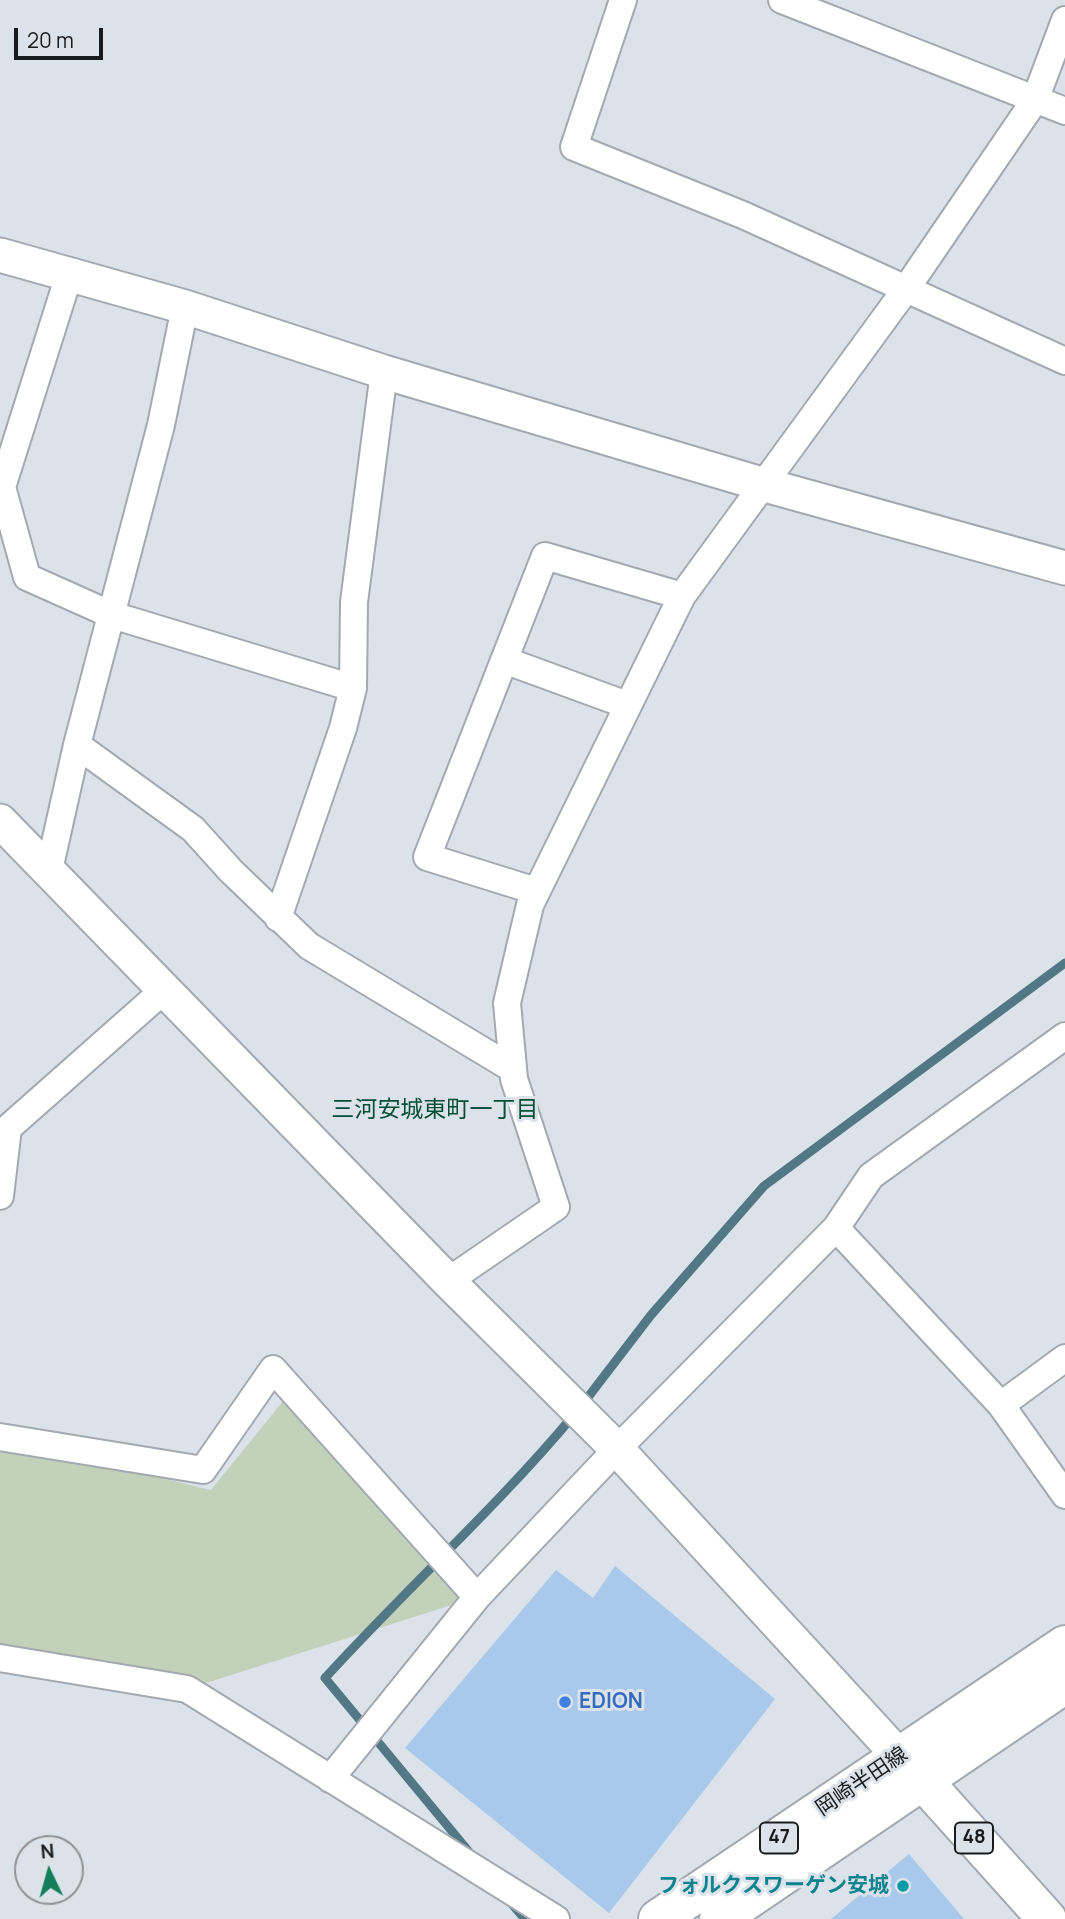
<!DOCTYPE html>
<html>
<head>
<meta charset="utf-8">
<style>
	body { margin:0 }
	#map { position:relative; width:1065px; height:1919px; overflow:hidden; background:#dce2e9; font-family:Manrope,sans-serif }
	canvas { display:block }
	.north { position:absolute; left:14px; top:1835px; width:70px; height:70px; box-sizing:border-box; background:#dce2e9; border:2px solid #8e9297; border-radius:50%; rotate:355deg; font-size:19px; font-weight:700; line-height:28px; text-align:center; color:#191b1d }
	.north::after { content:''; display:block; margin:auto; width:24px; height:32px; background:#127e5a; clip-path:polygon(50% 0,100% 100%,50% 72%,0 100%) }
	.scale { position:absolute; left:14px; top:28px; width:89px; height:32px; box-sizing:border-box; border:4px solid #191b1d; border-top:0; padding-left:9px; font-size:21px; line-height:24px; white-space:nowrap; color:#191b1d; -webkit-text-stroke:5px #dce2e9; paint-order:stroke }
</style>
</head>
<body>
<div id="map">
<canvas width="1065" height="1919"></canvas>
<div class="north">N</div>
<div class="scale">20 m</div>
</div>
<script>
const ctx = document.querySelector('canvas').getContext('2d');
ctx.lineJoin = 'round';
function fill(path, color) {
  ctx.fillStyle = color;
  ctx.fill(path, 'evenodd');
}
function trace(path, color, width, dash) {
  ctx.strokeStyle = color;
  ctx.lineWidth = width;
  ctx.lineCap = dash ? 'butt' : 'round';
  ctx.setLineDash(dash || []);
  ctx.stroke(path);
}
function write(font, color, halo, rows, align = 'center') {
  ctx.font = font + ' Manrope,"Noto Sans JP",sans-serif';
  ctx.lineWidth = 6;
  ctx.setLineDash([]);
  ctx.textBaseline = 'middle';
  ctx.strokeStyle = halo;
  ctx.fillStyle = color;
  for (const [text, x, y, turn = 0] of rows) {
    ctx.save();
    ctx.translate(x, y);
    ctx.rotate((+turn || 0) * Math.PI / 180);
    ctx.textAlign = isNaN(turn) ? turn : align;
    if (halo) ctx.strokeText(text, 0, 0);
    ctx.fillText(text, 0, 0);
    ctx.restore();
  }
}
fill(new Path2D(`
	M292,1390L477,1597L187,1689L0,1658V1438L211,1490Z`), '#c2d1b9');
trace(new Path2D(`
	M582,1405L651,1315L764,1186L1065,963
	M470,1853L325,1678C406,1589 496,1508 573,1416
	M512,1904L525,1919`), '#527885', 9);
fill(new Path2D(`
	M615,1566L775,1699L609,1913L405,1748L556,1570L593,1598Z
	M909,1854L964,1919H831Z`), '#a9c9ec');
const minor = new Path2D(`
	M623,0L574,147L743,215L1065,361
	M782,0L1065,111
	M69,275L2,487L27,577L112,615L353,688
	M504,660L627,705
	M77,745L193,829L231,871L309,946L513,1069
	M49,870L77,745L161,425L185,307
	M536,891L427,857L545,556L682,596
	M278,918L343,728L353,688L354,602L384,372
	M0,1196L8,1128L164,990
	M836,1228L1001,1405L1065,1495
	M448,1281L556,1207L514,1079L507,1003L530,905L682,596L906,289L1035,100L1065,20
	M1001,1405L1065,1358
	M0,1437L203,1470L273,1369L477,1597
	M0,1658L187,1689L556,1919
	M330,1779L477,1597L617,1449L836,1228L871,1176L1065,1036`);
const tertiary = new Path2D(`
	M0,255L185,307L384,372L765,485L1065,568
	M0,821L448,1281L617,1449L900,1757`);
const primary = new Path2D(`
	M906,1762L1047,1919
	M658,1919L1065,1645
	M719,1919L1065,1684`);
trace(minor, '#a3a9b0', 30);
trace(tertiary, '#a3a9b0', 37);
trace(primary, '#a3a9b0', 42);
trace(minor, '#fff', 26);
trace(tertiary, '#fff', 33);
trace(primary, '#fff', 38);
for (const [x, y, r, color] of [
	[565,1702,7,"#3f7fe0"],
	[903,1886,7,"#0f9aa8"]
]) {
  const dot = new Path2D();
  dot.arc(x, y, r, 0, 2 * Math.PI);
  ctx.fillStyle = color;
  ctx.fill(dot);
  trace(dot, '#dce2e9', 2.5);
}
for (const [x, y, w] of [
	[779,1838,38],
	[974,1838,38]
]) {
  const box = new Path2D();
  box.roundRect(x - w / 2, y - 15.5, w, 31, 5);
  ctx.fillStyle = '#dce2e9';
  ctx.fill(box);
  trace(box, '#191b1d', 2);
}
write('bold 19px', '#191b1d', null, [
	["47",779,1838],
	["48",974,1838]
]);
write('bold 21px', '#366cbe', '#dce2e9', [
	["EDION",579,1702]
], 'left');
write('21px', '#191b1d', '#dce2e9', [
	["岡崎半田線",862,1782,-34]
]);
write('bold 21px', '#0d838f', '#dce2e9', [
	["フォルクスワーゲン安城",889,1886]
], 'right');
write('23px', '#004e35', '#dce2e9', [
	["三河安城東町一丁目",435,1111]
]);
</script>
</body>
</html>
